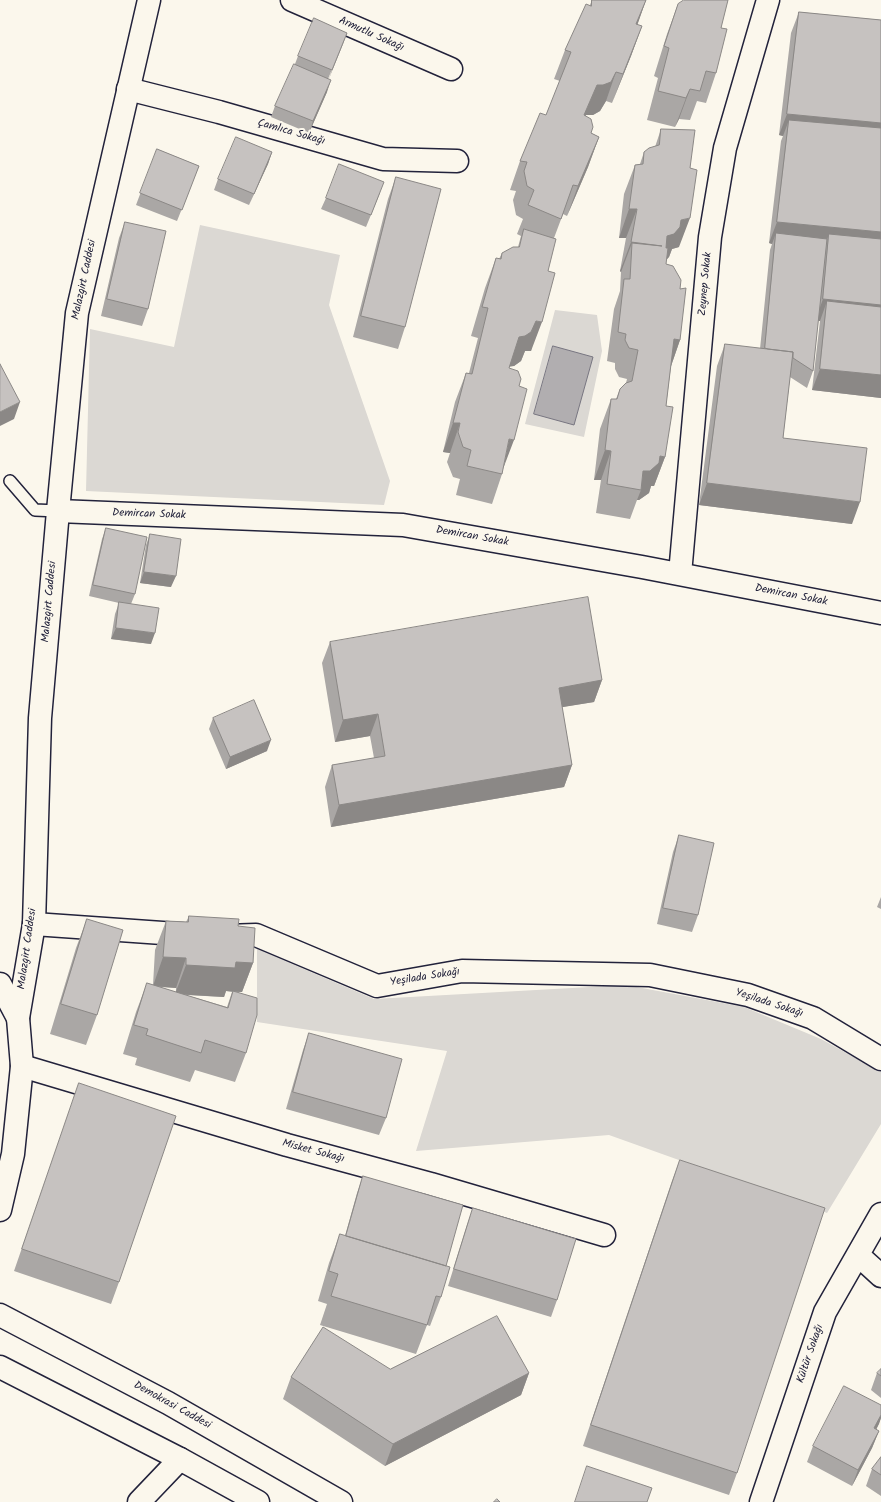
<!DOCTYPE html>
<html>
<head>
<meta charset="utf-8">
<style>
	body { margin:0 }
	canvas { display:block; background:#fbf7ec }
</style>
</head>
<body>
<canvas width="881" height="1502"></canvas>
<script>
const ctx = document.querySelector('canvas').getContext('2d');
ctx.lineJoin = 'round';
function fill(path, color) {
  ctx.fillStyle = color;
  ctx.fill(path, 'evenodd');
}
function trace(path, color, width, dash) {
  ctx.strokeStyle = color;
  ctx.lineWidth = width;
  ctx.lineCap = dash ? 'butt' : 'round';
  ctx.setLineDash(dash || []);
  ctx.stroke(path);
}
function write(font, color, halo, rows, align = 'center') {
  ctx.font = font + ' Kalam,sans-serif';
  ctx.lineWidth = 4;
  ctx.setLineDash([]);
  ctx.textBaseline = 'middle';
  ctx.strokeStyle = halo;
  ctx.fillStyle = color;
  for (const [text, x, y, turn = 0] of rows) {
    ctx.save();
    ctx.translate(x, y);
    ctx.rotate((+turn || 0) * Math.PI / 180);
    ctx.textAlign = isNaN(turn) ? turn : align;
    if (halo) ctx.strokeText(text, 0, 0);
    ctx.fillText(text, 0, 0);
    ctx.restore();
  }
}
fill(new Path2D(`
	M200,225L340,255L329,305L390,481L384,505L86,491L90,329L174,347Z
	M555,310L597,315L602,351L584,437L525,424Z
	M257,949L374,999L626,985L744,1007L821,1039L881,1072V1124L827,1213L609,1135L416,1151L447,1051L257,1022Z`), '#dbd8d3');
const water = new Path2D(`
	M553,346L593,357L574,425L534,414Z`);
fill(water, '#b1aeb0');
trace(water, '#787681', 1);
const service = new Path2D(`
	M10,481L35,510L58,511`);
const minor = new Path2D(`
	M292,0L451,69
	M128,89L219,112L383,159L457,161
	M58,511L403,525L642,567L881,613
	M680,574L710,237L725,148L768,0
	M34,924L191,935
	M225,936L256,935L377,986L462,971L650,975L748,995L813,1018L881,1059
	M0,984L18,1018
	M22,1066L287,1145L431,1184L604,1235
	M858,1255L881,1276
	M139,1502L180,1459
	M761,1502L825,1312L881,1214`);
const tertiary = new Path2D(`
	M0,1210L13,1154L22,1066L18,1018L34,924L40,718L58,511L77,313L149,0`);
const primary = new Path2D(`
	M0,1315L168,1403L341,1502
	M0,1367L180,1459L258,1502`);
trace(service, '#22223b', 14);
trace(minor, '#22223b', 25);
trace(tertiary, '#22223b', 25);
trace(primary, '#22223b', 25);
trace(service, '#fbf7ec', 11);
trace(minor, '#fbf7ec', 22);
trace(tertiary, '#fbf7ec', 22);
trace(primary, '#fbf7ec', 22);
fill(new Path2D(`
	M592,0H646L637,25L642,26L631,56L612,103L606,101L600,111L593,115H586V116L591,133L599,137L588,167L567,216L563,214L554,238L531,351H525L521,361L514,366H510L509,368L503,469L502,474L492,504L456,495L460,479L453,477L447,462L450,453L443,452L455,402L466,373H469L478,338L471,336L485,288L496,258L499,259L502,253L518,247L521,236L517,234L523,219L516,215L513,200L516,191L510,190L520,161L546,115L560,81L554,79L565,50L590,5Z
	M678,4L721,28L716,73L706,103L697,101L690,120L679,119L675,127L647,120L658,78L654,76L667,34Z
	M799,12L881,20V398L812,390L820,321H818L813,371L807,388L790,377L783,438L852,524L699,505L717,366L725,344L760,349L770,250L772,244L769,243L781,141L783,136L779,135L791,33Z
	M347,33L328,79L327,92L309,133L271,117L275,106L295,64L298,56Z
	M661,129L679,247L672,249L669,257L666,260V264L680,289V340L671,366L666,406L665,457L654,486H651L649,493L639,500H637L630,519L596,513L601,480H594L600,429L611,399H616L620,389L626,383L627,379L619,377L615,369V363L607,361L614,309L620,291L621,272L620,271L626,238H619L624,194L635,165L640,164L644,152L655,147Z
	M157,149L199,166L177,221L136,205Z
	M272,152L268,164L249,205L214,190L218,179Z
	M396,177L405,327L398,349L353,337L388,199Z
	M380,193L366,227L321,209L326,198Z
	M125,222L148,309L142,326L101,316L119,238Z
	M106,528L135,594L131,604L151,644L111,639L115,614L119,603L89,596L102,539Z
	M150,534L171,587L140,583L146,545Z
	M330,642L602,680L594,702L562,707L572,765L564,787L331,827L325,787L332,765L374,758L370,736L335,742L322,663Z
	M213,718L267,751L226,769L209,729Z
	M679,835L698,915L692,932L657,924L673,852Z
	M881,897V909L877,907Z
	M189,916L238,926L253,963L242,992H236L246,1053L235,1082L195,1070L190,1082L135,1065L137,1058L123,1054L136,1012L147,983L153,985L155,950L166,921L186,922ZM160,987L176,988V992ZM226,991L232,992L227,1007L186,995L224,997Z
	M87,919L97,1015L86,1045L50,1034L76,948Z
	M309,1033L386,1118L379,1135L286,1109L303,1050Z
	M79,1083L119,1282L111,1304L14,1271Z
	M680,1160L737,1473L729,1495L583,1446L672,1181Z
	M363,1176L446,1266L441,1297L430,1326L427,1325L416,1354L320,1325L327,1304L318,1301L329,1263L340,1234L345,1236L357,1193Z
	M473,1208L557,1300L551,1317L448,1286L467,1225Z
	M390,1369L529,1373L521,1395L385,1466L283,1399L291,1377Z
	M877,1373L881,1376V1398L871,1390Z
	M881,1405V1418L876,1430L879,1431L872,1448L852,1486L807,1462L813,1446Z
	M881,1457V1496L866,1486L872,1469Z`), '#aaa7a5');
fill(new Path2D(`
	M646,0L638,23L625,54L636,24Z
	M642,26L631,56L612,103L623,74Z
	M347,33L343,44L328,81L332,70Z
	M616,72L606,101L600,111L593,115H586L573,144L584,115L597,85Z
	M331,80L327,92L309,133L313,121Z
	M690,89L679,119L675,127L686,98Z
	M787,114L881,123V146L789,120L783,136L779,135Z
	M599,137L588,167L567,216L578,186Z
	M272,152L268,164L249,205L254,194Z
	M629,209H637L626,238H619Z
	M690,218L679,247L672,249L669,257L663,263L667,236L681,220Z
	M777,222L881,232V255L829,234L824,249L776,233L772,244L769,243Z
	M631,242L662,246L632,243L621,272L620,271Z
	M823,299L881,305V327L827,301L820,321H815Z
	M536,321L542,322L531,351H525L521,361L514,366L508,367L519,337Z
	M674,339L680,340L670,369Z
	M820,369L881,375V398L812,390Z
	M20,402L14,419L0,426V412Z
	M453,423H460L450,453L443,452Z
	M509,439L514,440L503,469Z
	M605,450L611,451L601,480H594Z
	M660,456L665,457L654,486H651L649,493L639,500H637L641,490L643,471Z
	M707,483L860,502L852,524L699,505Z
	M144,572L176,576L171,587L140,583Z
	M116,628L155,633L151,644L111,639Z
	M602,680L594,702L551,709L559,688Z
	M378,714L370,736L335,742L343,720Z
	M271,740L267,751L226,769L230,757Z
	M572,765L564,787L331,827L339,805Z
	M163,957L186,958L176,988L153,986Z
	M236,962L253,963L242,992L226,991L224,997L175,994L186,965Z
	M529,1373L521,1395L385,1466L393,1444Z
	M881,1415V1418L879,1424L868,1445L874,1428Z
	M879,1431L872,1448L852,1486L858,1470Z`), '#8b8886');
const building = new Path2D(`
	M592,0H646L636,24L642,26L623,74L616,72L611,82L603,85H597L584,115L591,119L593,127L591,133L599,137L578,186L573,185L561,219L528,205L534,190L527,186L524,171L527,162L520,161L540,113L546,115L571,52L565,50L586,4L591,6Z
	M684,0H728L721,28L727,29L716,73L706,71L700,91L690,89L686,98L658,91L669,48L664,46L678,4Z
	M799,12L881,20V123L787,114Z
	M314,18L347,33L332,70L298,56Z
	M294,64L331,80L313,121L275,106Z
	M789,120L881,128V232L777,222Z
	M661,129L695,130L690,168L697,170L690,218L681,220L680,227L674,234L667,236L666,248H668L666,264L673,266L681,280L680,289L686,288L680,340L674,339L666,406L673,407L665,457L660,456L659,463L650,471H643L641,490L607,484L611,451L605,450L611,399H617L620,389L626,383L632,381L638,350L629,348L625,340L626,334L618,332L624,279H630L632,243L662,246L631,242L637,209H629L635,165L643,164L644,152L649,148L659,145Z
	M236,137L272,152L254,194L218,179Z
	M157,149L199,166L182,210L140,193Z
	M339,164L384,182L371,215L326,198Z
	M396,177L441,189L405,327L361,316Z
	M125,222L166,231L148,309L107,299Z
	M524,229L556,239L548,271L555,273L542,322L536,321L531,332L525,336L519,337L509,368L518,371L521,379L519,386L527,389L514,440L509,439L502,474L467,466L471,450L463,447L458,432L460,423H453L466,373L472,374L488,308L482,307L496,258L501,259L502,253L513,247H519Z
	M776,233L827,239L813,371L793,358V352L768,349L765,348Z
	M829,234L881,239V305L823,299Z
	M827,301L881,307V375L820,369Z
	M725,344L793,352L783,438L867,448L860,502L707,483Z
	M0,364L20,402L0,412Z
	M106,528L147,537L135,594L93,585Z
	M150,534L181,539L176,576L144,572Z
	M588,597L602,680L559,688L572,765L339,805L332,765L385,756L378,714L343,720L330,642Z
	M119,602L159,608L155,633L116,628Z
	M254,700L271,740L230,757L213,718Z
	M679,835L714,843L698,915L663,908Z
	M189,916L239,919L238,926L255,928L253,963L236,962L235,968L186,965V958L163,957L166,921L188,922Z
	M87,919L123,930L97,1015L61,1004Z
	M147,983L228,1008L233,991L257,998V1015L246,1053L205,1040L201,1053L146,1035L148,1029L134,1025Z
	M309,1033L402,1059L386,1118L293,1092Z
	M79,1083L176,1116L119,1282L22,1249Z
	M680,1160L825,1208L737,1473L591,1425Z
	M363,1176L463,1205L446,1266L346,1236Z
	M473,1208L576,1239L557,1300L454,1269Z
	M340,1234L450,1267L441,1297L436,1296L427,1325L331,1296L338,1274L329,1271Z
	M497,1316L529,1373L393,1444L291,1377L323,1327L390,1369Z
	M881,1369V1376L877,1373Z
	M844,1386L881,1405V1415L874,1428L879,1431L858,1470L813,1446Z
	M881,1457V1475L872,1469Z
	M587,1466L652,1488L647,1502H575Z
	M497,1499L500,1502H494Z`);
fill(building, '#c6c2c0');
trace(building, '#8b8886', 1);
write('11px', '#22223b', '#fbf7ec', [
	["Armutlu Sokağı",371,35,24],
	["Çamlıca Sokağı",291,133,16],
	["Malazgirt Caddesi",85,280,-78],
	["Zeynep Sokak",706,284,-85],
	["Demircan Sokak",149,515,2],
	["Demircan Sokak",472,537,10],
	["Demircan Sokak",791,596,11],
	["Malazgirt Caddesi",50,602,-85],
	["Malazgirt Caddesi",28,949,-82],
	["Yeşilada Sokağı",425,978,-9],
	["Yeşilada Sokağı",769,1004,18],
	["Misket Sokağı",313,1152,15],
	["Kültür Sokağı",811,1354,-71],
	["Demokrasi Caddesi",172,1406,29]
]);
</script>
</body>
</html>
